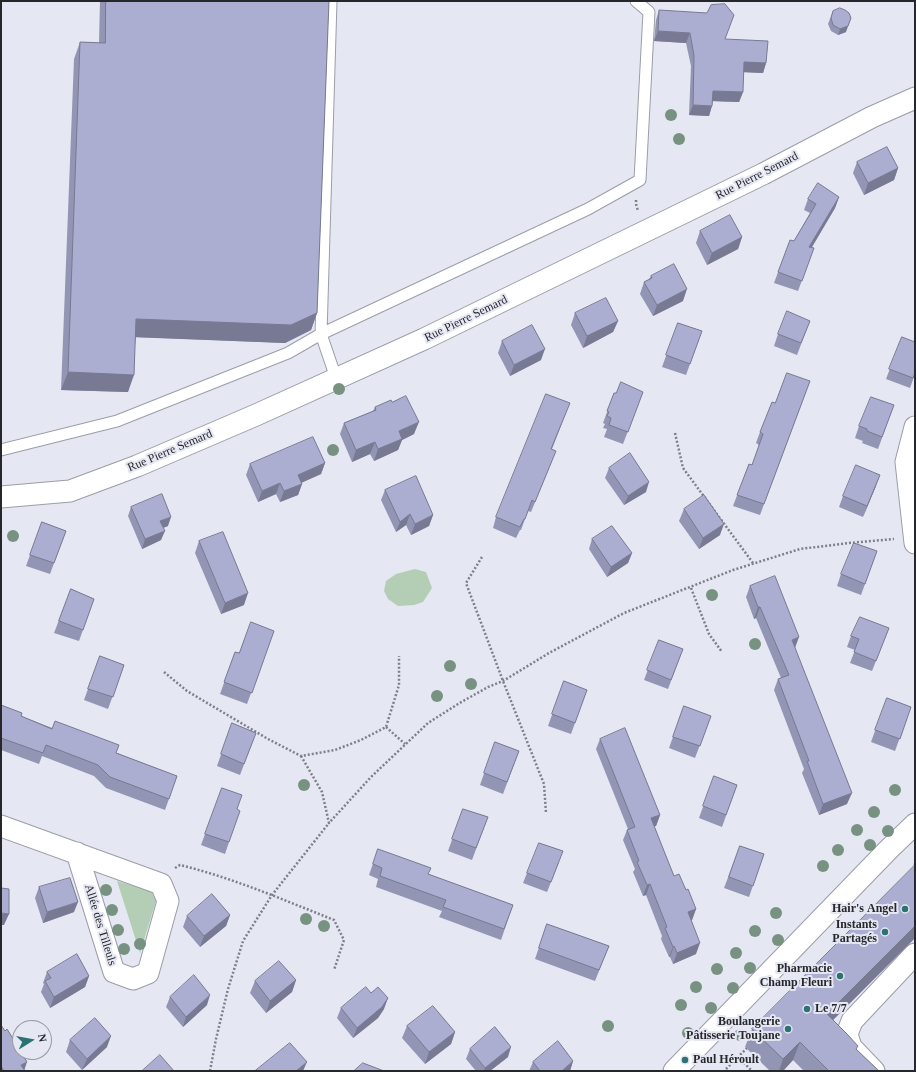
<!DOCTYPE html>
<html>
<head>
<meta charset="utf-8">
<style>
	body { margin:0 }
	#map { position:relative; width:916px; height:1072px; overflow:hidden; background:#e5e7f3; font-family:"Times New Roman",serif }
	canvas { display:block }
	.frame { position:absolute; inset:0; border:2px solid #26272b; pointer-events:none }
	.north { position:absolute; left:12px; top:1020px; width:40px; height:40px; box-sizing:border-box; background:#e5e7f3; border:1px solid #999aa3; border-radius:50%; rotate:79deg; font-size:11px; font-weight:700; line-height:16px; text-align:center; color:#26272b }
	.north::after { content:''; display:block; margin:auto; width:14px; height:18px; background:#2a736f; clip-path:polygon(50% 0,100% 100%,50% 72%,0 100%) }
</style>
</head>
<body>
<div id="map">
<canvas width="916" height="1072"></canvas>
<div class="frame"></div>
<div class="north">N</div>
</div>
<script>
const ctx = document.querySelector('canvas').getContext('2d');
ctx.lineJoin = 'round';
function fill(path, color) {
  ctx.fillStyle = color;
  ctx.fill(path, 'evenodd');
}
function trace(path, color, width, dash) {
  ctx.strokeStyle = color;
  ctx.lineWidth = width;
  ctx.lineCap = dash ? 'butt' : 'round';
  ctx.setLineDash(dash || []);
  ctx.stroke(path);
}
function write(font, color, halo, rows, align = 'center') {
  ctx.font = font + ' "Times New Roman",serif';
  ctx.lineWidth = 4;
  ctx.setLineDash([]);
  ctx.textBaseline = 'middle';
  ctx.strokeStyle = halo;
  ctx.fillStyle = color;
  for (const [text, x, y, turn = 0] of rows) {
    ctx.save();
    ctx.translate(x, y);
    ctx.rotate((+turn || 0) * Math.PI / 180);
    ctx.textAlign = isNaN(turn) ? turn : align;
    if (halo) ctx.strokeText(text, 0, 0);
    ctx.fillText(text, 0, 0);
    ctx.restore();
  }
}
fill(new Path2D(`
	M415,569L426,572L432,588L423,602L414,605L398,606L388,599L384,591L386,581L396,574Z
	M117,881L151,891L156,901L140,953Z`), '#b3ceb5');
const service = new Path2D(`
	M331,1L321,334L336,378
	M1,450L117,421L288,353L321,334L588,209L640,180L649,12L636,1`);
const minor = new Path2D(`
	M915,427L906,462L915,543
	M1,497L70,491L137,466L256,415L424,339L763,174L872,117L915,98
	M1,826L161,884L168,901L148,973L133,979L114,972L77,853
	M674,1071L889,849L915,824
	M874,1071L851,1047L847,1034L852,1021L915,954`);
trace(service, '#9b9da8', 13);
trace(minor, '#9b9da8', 23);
trace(new Path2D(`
	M636,200V204L638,211
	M675,433L683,468L753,563
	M482,557L466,583L503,681L544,784L546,813
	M691,588L709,634L722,652
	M164,672L187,691L268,739L301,756L335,750L361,740L386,727L399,685V656
	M386,727L405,744
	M301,756L322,792L329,823L371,777L428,723L458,704L488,687L503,681L549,653L624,613L733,570L800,549L849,543L894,539
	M915,863V865
	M175,868L180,865C233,878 284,900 334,920L344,940L334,970
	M738,1057L752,1071
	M726,1069L748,1047
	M210,1071L216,1039L228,989L243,941L272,895L329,823`), '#7e7f87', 2.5, [2, 2]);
trace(service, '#fff', 11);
trace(minor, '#fff', 21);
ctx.fillStyle = '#789282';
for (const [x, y] of [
	[671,115],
	[679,139],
	[339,389],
	[333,450],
	[13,536],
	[712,595],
	[755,644],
	[450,666],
	[471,684],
	[437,696],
	[304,785],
	[895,790],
	[874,812],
	[857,830],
	[888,831],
	[870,845],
	[838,850],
	[823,866],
	[106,890],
	[112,910],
	[776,913],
	[306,919],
	[324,926],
	[118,930],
	[755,931],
	[778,940],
	[140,944],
	[124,949],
	[736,953],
	[750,968],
	[717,969],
	[696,987],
	[733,988],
	[681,1005],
	[711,1008],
	[608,1026],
	[688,1033],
	[740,1035]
]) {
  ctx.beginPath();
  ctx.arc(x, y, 6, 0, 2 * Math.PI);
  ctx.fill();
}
fill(new Path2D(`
	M100,1H329L317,313L311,330L285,343L136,337L128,392L61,390L74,59L80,42L99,43Z
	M659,10L725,39L766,63L763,73L743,72V92L739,102L713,101L709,116L689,115L691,66L686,43L654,41L656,20Z
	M833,11L846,32L838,35L831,31L828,24Z
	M857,162L898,168L894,180L864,195L853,173Z
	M839,197L835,208L812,247L814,248L798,291L774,283L790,240L794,241L810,213L804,210L808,199Z
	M700,231L742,237L738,249L707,265L696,243Z
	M651,276L683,301L653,316L640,294L644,282L649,279Z
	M575,313L618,321L613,332L583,348L571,325Z
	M810,321L797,355L774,346L778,334Z
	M678,323L702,331L686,375L662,367Z
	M902,337L915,374L910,388L886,379Z
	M502,341L541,360L510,376L498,353Z
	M810,381L760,515L733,506L749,464L752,465L759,445L756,443L760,432L775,403Z
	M643,392L623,444L604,437L607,429L603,428L605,424L603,423L614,393H616Z
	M894,405L878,449L862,443L863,441L855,438L859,426Z
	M375,407L414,434L402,440L398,450L374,461L370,454L352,462L340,434L344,423L373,411Z
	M566,413L552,449V461L531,512L528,511L521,530H520L516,538L493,528L496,517Z
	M325,463L321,474L301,483L302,484L298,495L280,502L276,494L258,502L246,475L250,464Z
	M609,468L646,492L624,505L605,478Z
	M876,486L863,517L839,507L843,496Z
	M385,490L433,515L429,526L411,535L406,525L396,532L381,500Z
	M131,507L168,526L163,528L161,540L142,549L128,516Z
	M684,509L720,535L699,549L679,521Z
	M42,522L66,531L50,574L26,566Z
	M592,539L632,553L628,563L607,577L589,549Z
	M199,541L244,605L221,614L195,553Z
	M877,551L861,595L837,586L841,574Z
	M750,586L795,648L847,804L819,815L802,773L804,769L774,690L778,679L781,678L756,618L754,619L746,597Z
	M71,589L94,599L79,641L54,633Z
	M889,628L872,671L850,663L855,650L847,647L851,636Z
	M274,631L247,704L220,694L235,652L239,653Z
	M659,640L683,649L668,689L644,680Z
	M100,656L124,665L108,709L84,700Z
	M564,681L587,690L571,734L548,726Z
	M887,698L911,707L895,751L871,742Z
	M1,705L21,716L177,776L165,810L106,788L94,776L42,756L39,764L1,750Z
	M684,706L711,716L695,758L669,748Z
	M232,723L256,733L240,775L217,766Z
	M600,739L660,815L656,826H654L674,876L686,890L696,909L692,920H691L696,954L673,964L670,957H669L661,939L662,936L646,895L643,896L633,872L635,869L623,840L627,830L628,829L596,749Z
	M495,742L519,751L503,794L480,785Z
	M714,776L737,785L722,827L699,818Z
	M222,788L237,809L229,842L225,854L201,845Z
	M463,809L488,817L472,860L448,851Z
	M740,846L764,854L749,897L724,888Z
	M378,849L428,874L513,905L501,940L439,917L442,911L376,887L378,879L369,875Z
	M559,862L547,892L523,883L527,873Z
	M39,887L74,912L43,923L35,898Z
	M230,915L226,926L200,947L183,927L187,916Z
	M547,924L609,946L595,981L535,959Z
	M915,938L833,1020L857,1050L879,1071H804L793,1060L783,1071H770L745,1047L752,1029Z
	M47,972L89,976L85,987L50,1008L41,992L44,984L43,983Z
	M296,980L292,992L266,1013L250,993L255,981Z
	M371,993L384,1009L378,1018L353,1038L337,1018L341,1008Z
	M170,997L207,1005L183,1027L166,1007Z
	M1,1025L24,1069L25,1071H1Z
	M407,1026L455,1032L451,1044L425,1064L402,1038Z
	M70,1040L107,1047L82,1070L66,1052Z
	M470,1049L508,1057L490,1071H476L466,1059Z
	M573,1061L570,1071H529L533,1062Z`), '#9395b4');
fill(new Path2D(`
	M851,18L846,32L838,35L840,29Z
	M658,31L690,33L686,43L654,41Z
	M744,62L766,63L763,73L740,72Z
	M713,91L743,92L739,102L709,101Z
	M693,105L712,106L709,116L689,115Z
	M898,168L894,180L864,195L868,183Z
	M839,197L835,208L806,257L809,247Z
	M742,237L738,249L707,265L712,253Z
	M687,289L683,301L653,316L657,305Z
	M317,313L311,330L285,343L130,337L136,319Z
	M618,321L613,332L583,348L587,336Z
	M545,349L541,360L510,376L514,365Z
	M68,372L134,375L128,392L61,390Z
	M419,422L414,434L402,440L398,450L374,461L378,449L399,431Z
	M375,442L370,454L352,462L356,450Z
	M325,463L321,474L294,486L298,475Z
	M880,475L876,486L863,517L867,506Z
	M649,482L646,492L624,505L628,496Z
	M280,483L276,494L258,502L262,491Z
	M302,484L298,495L280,502L284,491Z
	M410,514L406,525L396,532L400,522Z
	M433,515L429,526L411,535L415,524Z
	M171,517L168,526L157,530L160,521Z
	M724,524L720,535L699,549L703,538Z
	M165,531L161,540L142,549L145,539Z
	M632,553L628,563L607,577L611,567Z
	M248,593L244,605L221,614L225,603Z
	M758,607H760L756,618L754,619Z
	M799,637L795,648L792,640Z
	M852,793L847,804L819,815L823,804Z
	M660,815L656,826L647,829L651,818Z
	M650,884L646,895L643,896L647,885Z
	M78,902L74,912L43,923L47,912Z
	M696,909L692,920L684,922L688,912Z
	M1,913L9,914L4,925H1Z
	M230,915L226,926L200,947L204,936Z
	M915,926V938L820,1033L827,1014Z
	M700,943L696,954L673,964L677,953Z
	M674,946L670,957H669L673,947Z
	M89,976L85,987L50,1008L54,997Z
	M296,980L292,992L266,1013L270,1001Z
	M210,995L207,1005L183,1027L186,1017Z
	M388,998L384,1009L378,1018L353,1038L357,1028Z
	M455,1032L451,1044L425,1064L429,1052Z
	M111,1036L107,1047L82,1070L87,1059Z
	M800,1042L793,1060L783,1071H779L783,1059Z
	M511,1047L508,1057L490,1071H484L485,1068Z
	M573,1061L570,1071H562Z
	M27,1062L24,1071L21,1065Z
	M307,1062L303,1071H296Z`), '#787992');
const building = new Path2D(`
	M106,1H329L317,313L291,325L136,319L134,375L68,372L80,42L105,43Z
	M725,4L734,15L725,39L768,41L766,63L744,62L743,92L713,91L712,106L693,105L694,56L690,33L658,31L659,10L707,13L711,5Z
	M840,8L845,10L849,13L851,18L848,26L840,29L833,25L831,18L833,11Z
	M887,147L898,168L868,183L857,162Z
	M818,183L839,197L809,247L814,248L802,281L778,272L790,240L794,241L816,204L808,199Z
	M730,215L742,237L712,253L700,231Z
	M674,264L687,289L657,305L644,282L652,278L651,276Z
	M606,298L618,321L587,336L575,313Z
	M787,311L810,321L801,343L778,334Z
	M678,323L702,331L690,364L666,355Z
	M532,325L545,349L514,365L502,341Z
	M902,337L915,342V373L913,378L889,369Z
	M787,373L810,381L764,504L737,495L749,464L752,465L763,434L760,432L772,402L775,403Z
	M621,382L643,392L628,432L609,425L611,418L607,416L609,412L607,411L614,393H616Z
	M546,394L570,403L551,449L556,451L535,502L532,500L525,519H524L520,527L496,517Z
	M406,396L419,422L399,431L402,439L378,449L375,442L356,450L344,423L376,410L375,407L391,400L392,402Z
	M871,397L894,405L882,437L867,431V429L859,426Z
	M313,437L325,463L298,475L302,484L284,491L280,483L262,491L250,464Z
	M630,453L649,482L628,496L609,468Z
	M856,465L880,475L867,506L843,496Z
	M416,476L433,515L415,524L410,514L400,522L385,490Z
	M162,494L171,517L160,521L165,531L145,539L131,507Z
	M704,495L724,524L703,538L684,509Z
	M42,522L66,531L54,563L30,555Z
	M612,526L632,553L611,567L592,539Z
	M223,532L248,593L225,603L199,541Z
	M854,543L877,551L865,584L841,574Z
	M775,576L799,637L792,640L852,793L823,804L807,761H809L778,679L789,675L760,607H758L750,586Z
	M71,589L94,599L83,630L59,621Z
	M860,617L889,628L876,661L854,652L859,639L851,636Z
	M251,622L274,631L252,693L224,682L235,652L239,653Z
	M659,640L683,649L671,680L647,670Z
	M100,656L124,665L113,697L88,689Z
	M564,681L587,690L575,723L552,714Z
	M887,698L911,707L900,739L875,730Z
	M1,705L22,713L21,716L52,729L55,721L119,745L116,753L177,776L169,799L110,777L98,765L46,745L43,753L1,738Z
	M684,706L711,716L700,746L673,737Z
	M232,723L256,733L244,764L221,754Z
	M625,728L660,815L651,818L664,851L674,876L679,874L686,890L688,889L696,909L688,912L700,943L677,953L674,946L673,947L665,928L667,927L650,884L647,885L637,862L639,861L627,830L635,827L600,739Z
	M495,742L519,751L507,782L484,773Z
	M714,776L737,785L726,815L703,806Z
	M222,788L242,795L237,809L240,811L229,842L205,834Z
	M463,809L488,817L476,848L452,839Z
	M539,843L563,851L551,882L527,873Z
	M740,846L764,854L753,886L729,877Z
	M378,849L431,868L428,874L513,905L504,929L443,907L446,900L380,876L382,868L373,864Z
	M915,865V926L827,1014L847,1034L858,1046L856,1049L879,1071H834L833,1070L832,1071H829L800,1042L783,1059L752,1029Z
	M70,878L78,902L47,912L39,887Z
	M1,888L9,889V914L1,913Z
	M212,894L230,915L204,936L187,916Z
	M547,924L609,946L599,970L539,948Z
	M77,954L89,976L54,997L45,981L51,978L47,972Z
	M279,961L296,980L270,1001L255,981Z
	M194,975L210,995L186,1017L170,997Z
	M366,987L371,993L378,987L388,998L382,1007L357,1028L341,1008Z
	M433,1006L455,1032L429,1052L407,1026Z
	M95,1018L111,1036L87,1059L70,1040Z
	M1,1025L5,1031L7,1029L20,1050V1052H21L27,1062L21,1065L25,1071H4L1,1066Z
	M495,1027L511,1047L485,1068L470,1049Z
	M558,1041L573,1061L562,1071H540L533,1062Z
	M290,1043L307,1062L296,1071H255Z
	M160,1055L174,1071H142Z
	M363,1063L384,1071H354Z`);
fill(building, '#abadd1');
trace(building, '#787992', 1);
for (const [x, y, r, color] of [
	[905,909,4,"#2a736f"],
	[885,932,4,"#2a736f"],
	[840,976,4,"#2a736f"],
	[807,1009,4,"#2a736f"],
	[788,1029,4,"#2a736f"],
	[685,1060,4,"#2a736f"]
]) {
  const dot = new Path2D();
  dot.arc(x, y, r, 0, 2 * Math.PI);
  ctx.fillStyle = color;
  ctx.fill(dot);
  trace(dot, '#e5e7f3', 1.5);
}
write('12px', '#26272b', '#e5e7f3', [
	["Rue Pierre Semard",757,176,-27],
	["Rue Pierre Semard",466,319,-26],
	["Rue Pierre Semard",170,451,-23],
	["Allée des Tilleuls",100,925,73]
]);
write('bold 12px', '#26272b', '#e5e7f3', [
	["Hair's Angel",897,909],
	["Instants",877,925],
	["Partagés",877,939],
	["Pharmacie",832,969],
	["Champ Fleuri",832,983],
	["Le 7/7",815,1009,"left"],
	["Boulangerie",780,1022],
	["Pâtisserie Toujane",780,1036],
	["Paul Héroult",693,1060,"left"]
], 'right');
</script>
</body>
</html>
